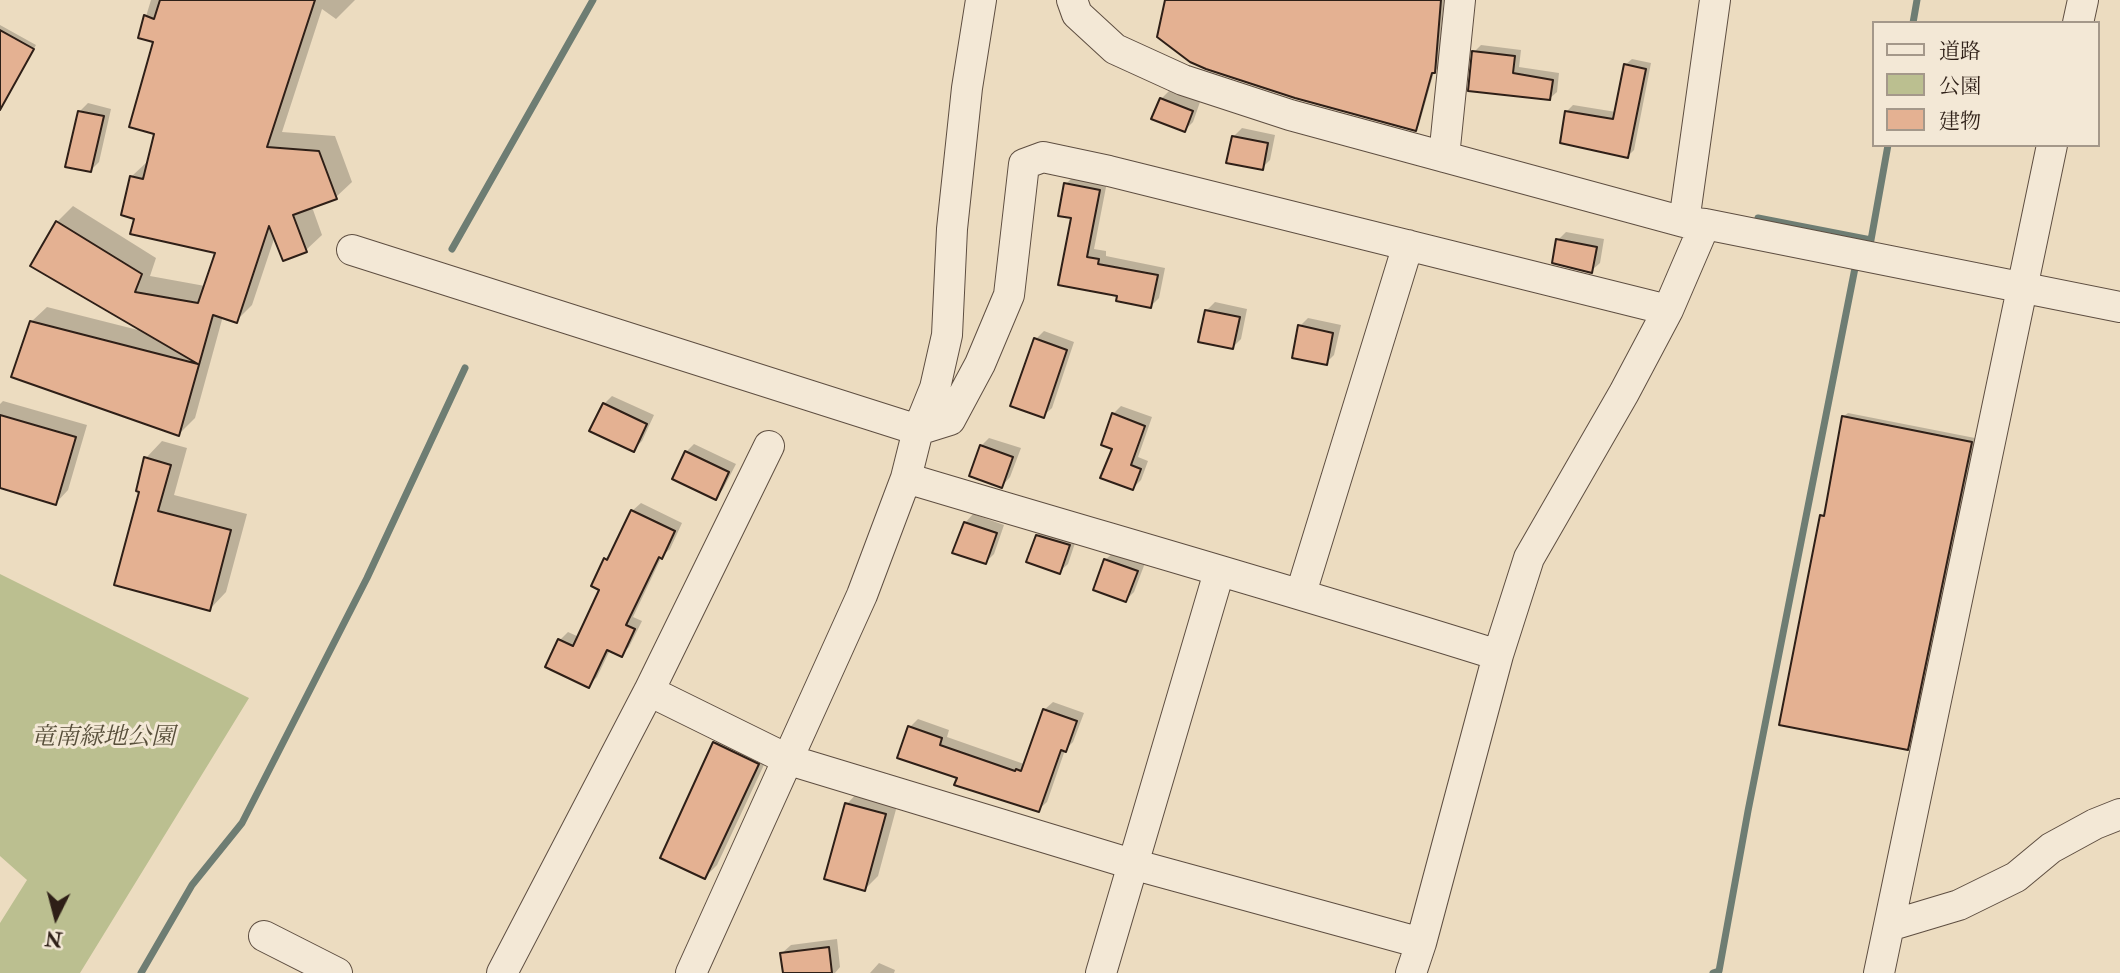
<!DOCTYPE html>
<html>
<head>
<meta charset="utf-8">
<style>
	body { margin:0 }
	#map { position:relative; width:2120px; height:973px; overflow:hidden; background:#ecdcc0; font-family:"IM FELL Double Pica","Noto Serif JP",serif }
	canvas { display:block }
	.legend { position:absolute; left:1872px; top:21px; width:228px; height:126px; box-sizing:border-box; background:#f3e8d6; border:2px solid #a4988a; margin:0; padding:9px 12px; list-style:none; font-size:21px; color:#2e1f17 }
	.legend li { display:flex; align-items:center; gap:14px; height:35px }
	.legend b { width:35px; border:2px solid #a4988a }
	.north { position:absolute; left:21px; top:882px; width:70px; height:70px; -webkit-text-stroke:5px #f3e8d6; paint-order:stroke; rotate:186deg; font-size:19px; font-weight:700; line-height:28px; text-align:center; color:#2e1f17 }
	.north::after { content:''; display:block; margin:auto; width:24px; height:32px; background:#2e1f17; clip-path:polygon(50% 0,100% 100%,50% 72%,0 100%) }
</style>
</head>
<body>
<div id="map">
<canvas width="2120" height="973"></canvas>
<ul class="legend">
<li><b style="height:9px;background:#f3e8d6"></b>道路</li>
<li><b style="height:19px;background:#bbbf90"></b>公園</li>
<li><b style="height:19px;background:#e4b192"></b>建物</li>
</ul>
<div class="north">N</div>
</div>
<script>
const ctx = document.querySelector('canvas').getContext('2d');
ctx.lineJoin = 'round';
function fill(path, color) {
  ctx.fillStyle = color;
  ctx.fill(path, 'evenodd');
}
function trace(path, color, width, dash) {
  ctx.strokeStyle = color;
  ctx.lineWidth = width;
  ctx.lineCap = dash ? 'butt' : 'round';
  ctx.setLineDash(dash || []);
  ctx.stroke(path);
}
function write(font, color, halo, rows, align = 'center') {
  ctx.font = font + ' "IM FELL Double Pica","Noto Serif JP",serif';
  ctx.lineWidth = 6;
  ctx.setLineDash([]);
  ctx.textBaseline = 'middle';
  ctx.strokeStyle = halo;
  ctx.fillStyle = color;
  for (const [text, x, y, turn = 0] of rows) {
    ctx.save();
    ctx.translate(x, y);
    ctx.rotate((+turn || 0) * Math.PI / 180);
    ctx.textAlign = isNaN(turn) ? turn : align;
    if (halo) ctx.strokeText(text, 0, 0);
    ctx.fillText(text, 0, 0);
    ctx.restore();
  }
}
fill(new Path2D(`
	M0,574L249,698L80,973H0V923L27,880L0,856Z`), '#bbbf90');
fill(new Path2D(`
	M151,0H355L336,19L322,9L282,132L335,136L352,182L336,197L312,207L322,235L306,250L284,259L275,236L252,305L236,321L223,316L195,418L179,434L31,322L47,307L142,331L57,222L73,206L156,258L150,276L205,286L217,252L136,218L132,176L148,161L156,132L155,41L140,36Z
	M1167,0H1444L1438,68L1434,72L1419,125L1415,129Z
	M0,25L36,45L9,93L0,94Z
	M1481,45L1521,50L1519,67L1559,73L1557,92L1549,99L1474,52Z
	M1632,59L1651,63L1634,150L1628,156L1566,112L1573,105L1616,112L1625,65Z
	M1170,90L1200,102L1193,122L1185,130L1161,99Z
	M88,103L111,109L99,162L91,170L79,112Z
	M1242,128L1275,135L1270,160L1262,168L1233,137Z
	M1074,176L1107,182L1094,249L1106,251V256L1165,268L1159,298L1151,306L1119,295L1060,283L1073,217L1066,184Z
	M1566,232L1604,239L1600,263L1591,271L1558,240Z
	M1215,302L1247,309L1241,339L1233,347L1206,311Z
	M1308,318L1341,325L1334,355L1326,363L1300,326Z
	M1044,331L1074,342L1052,408L1043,416L1036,339Z
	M612,396L654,415L642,441L633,450L604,404Z
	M3,401L87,425L68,490L56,503L0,487V404Z
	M1121,406L1152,417L1138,457L1148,461L1141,480L1133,488L1114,448L1113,414Z
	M1848,413L1975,438L1911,745L1907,748L1822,516L1826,512L1844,416Z
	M989,438L1021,448L1010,477L1002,486L981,446Z
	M162,441L187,448L174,495L247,514L226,592L210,609L141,490L146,458Z
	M694,444L736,464L723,489L715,498L686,452Z
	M641,503L682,523L670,549L662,556L633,617L642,621L629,647L621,655L610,650L597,677L589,685L560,640L568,632L579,637L602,589L605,559L613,551L632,511Z
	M973,514L1004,525L994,554L986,562L965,523Z
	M1045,527L1077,537L1068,564L1059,572L1037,536Z
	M1114,552L1145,563L1134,592L1126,600L1105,560Z
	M1053,702L1084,713L1073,742L1065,750L1047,802L1038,810L959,777L910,727L918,719L949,730L947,737L1024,764L1044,710Z
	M727,731L770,752L717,865L705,877L715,743Z
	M859,791L898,802L878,876L865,889L847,804Z
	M837,939L840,967L835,973H785L782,953L791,945Z
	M879,963L895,970L894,973H870Z`), '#0003');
trace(new Path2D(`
	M1913,23L1917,0
	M1758,218L1871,240L1888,145
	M452,249L593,0
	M141,973L192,885L242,823L367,578L465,368
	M1713,973L1719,971L1748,811L1855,268`), '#6e7d73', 7);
const building = new Path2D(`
	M160,0H315L267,147L319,151L337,199L293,215L307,252L283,261L269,226L237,323L213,315L179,436L11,377L30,321L198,364L30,266L56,221L142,274L135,292L198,303L215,253L130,234L134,219L121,215L130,176L143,179L154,134L129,127L153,42L138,38L144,15L154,19Z
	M1165,0H1441L1435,73H1432L1416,131L1295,98L1206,69L1190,62L1157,37Z
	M0,30L34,49L0,110Z
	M1472,51L1515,56L1513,73L1553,80L1550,100L1468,91Z
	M1624,64L1646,69L1628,158L1560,143L1565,111L1613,119Z
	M1160,98L1193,111L1185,132L1151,119Z
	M78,111L104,116L91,172L65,167Z
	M1232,136L1268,143L1263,170L1226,163Z
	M1064,183L1100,190L1087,257L1099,259L1098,264L1158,275L1151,308L1116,301L1117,296L1058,285L1071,218L1058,216Z
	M1556,239L1597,247L1592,273L1552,263Z
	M1205,310L1240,317L1233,349L1198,342Z
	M1298,325L1333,333L1327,365L1292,358Z
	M1034,338L1067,350L1044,418L1010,406Z
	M603,403L647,424L634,452L589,431Z
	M1112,413L1145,426L1131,465L1141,469L1133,490L1100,478L1112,449L1101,445Z
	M0,415L76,437L56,505L0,488Z
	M1842,416L1972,442L1908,750L1779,725L1820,515L1824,516Z
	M980,445L1013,457L1002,488L969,476Z
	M685,451L729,472L716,500L672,479Z
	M144,457L171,465L158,511L231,530L210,611L114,585L139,492L136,491Z
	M631,510L675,531L662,559L659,557L626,625L635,629L622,657L607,650L589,688L545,667L558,639L573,646L599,590L591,586L604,558L607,560Z
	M964,522L997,533L986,564L952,553Z
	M1036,535L1070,545L1060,574L1026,562Z
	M1104,559L1138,571L1126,602L1093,590Z
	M1043,709L1077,721L1066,752L1061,750L1039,812L954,785L957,778L897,758L908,726L942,738L940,745L1015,771L1016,769L1021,771Z
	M713,742L759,764L705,879L660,858Z
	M845,803L886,814L865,891L824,879Z
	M829,947L832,973H783L780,953Z`);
fill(building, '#e4b192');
trace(building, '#2e1f17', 2);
const minor = new Path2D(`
	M1072,0L1077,14L1115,49L1183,80L1290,115L1684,222L1705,224L2120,307
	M2078,23L2083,0
	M1444,157L1460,0
	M1684,222L1715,0
	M352,250L918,430L950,420L980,364L1009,295L1024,164L1043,157L1109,171L1668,310
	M906,478C1103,537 1301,593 1498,655
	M1301,593L1408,245
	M649,691L789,760L1132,864L1421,943
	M1889,926L1959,905L2016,877L2051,848L2095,824L2120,814
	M264,936L337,973
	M502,973L649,691L769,446
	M691,973L862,595L906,478L918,430L935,388L947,335L952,229L967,88L981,0
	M1101,973L1219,572
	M1411,973L1421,943L1498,655L1529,558L1624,393L1668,310L1705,224
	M1879,973L2052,145`);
trace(minor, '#5e4e41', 32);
trace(minor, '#f3e8d6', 30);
write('italic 24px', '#584f3b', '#f3e8d6', [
	["竜南緑地公園",103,739]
]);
</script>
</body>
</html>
